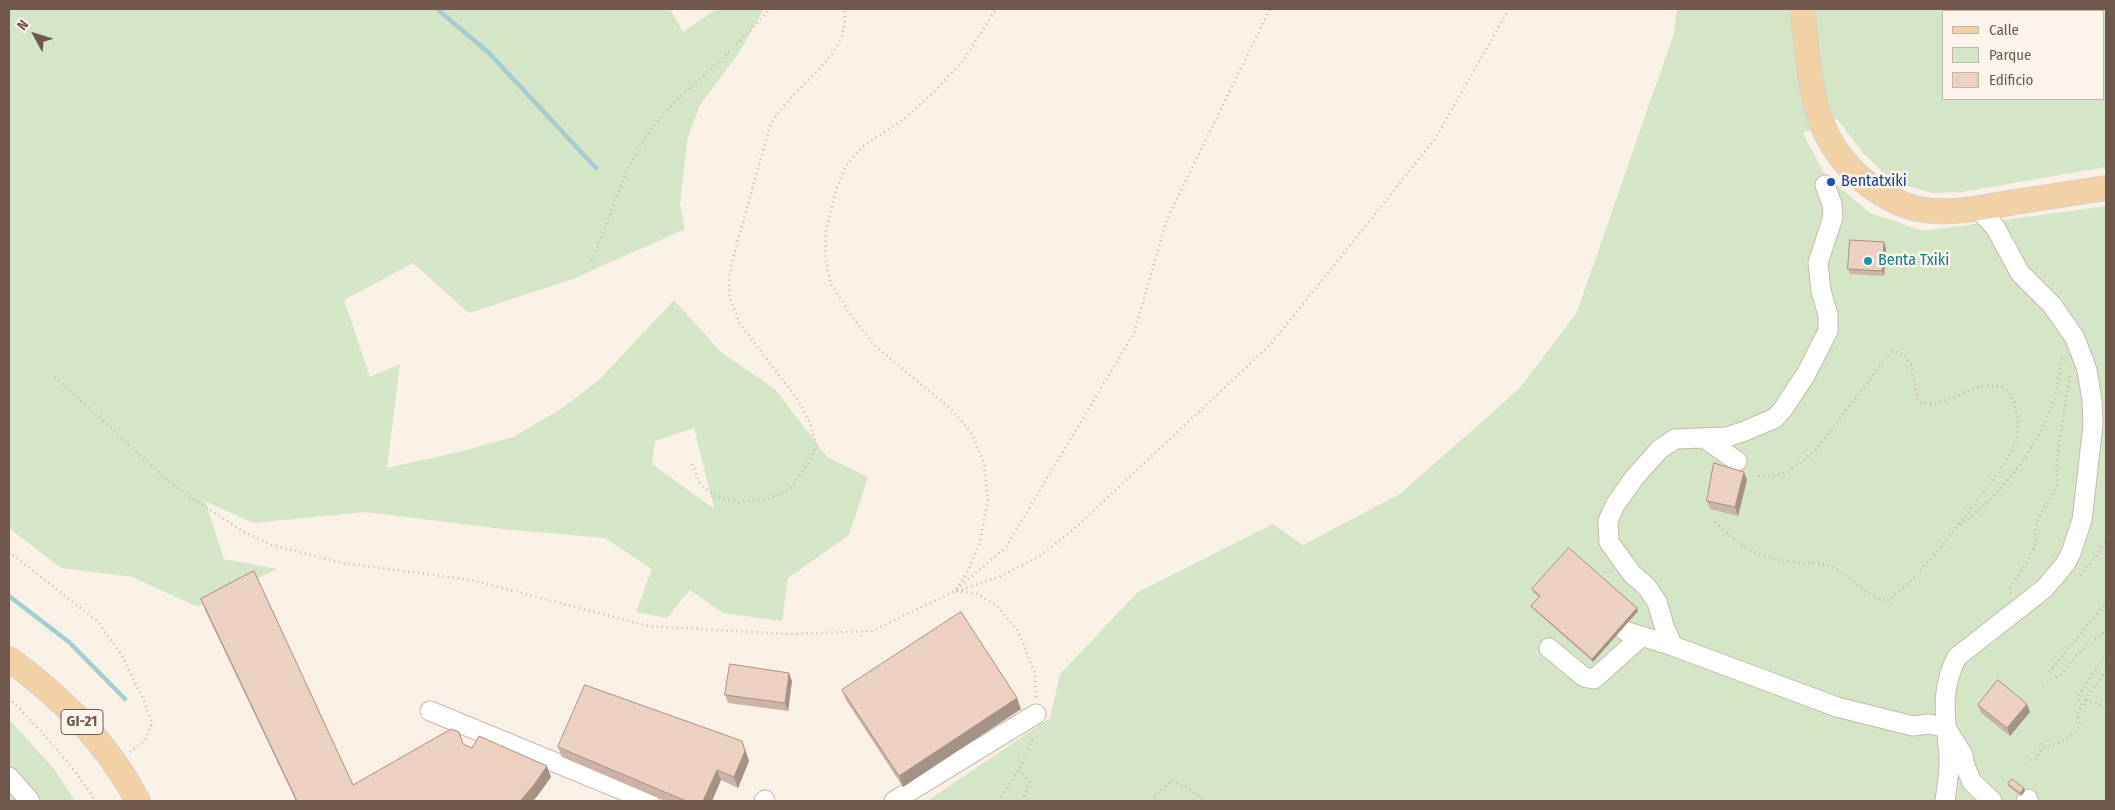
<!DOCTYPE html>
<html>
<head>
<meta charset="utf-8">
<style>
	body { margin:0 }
	#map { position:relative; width:2115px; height:810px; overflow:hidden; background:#faf1e6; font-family:"Fira Sans Condensed",sans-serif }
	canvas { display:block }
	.frame { position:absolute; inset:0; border:10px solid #70584d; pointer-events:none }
	.legend { position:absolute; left:1942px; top:10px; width:162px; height:90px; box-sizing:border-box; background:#fdf5ec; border:1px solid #c5b6ac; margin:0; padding:6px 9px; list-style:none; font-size:15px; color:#70584d }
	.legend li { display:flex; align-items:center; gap:10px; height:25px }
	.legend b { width:25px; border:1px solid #c5b6ac }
	.north { position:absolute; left:10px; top:10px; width:50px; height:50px; -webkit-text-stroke:4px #fdf5ec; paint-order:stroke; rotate:309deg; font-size:14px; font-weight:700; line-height:20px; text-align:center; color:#70584d }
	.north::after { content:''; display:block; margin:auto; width:18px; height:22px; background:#70584d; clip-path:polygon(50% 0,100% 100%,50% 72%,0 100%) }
</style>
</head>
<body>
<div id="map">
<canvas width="2115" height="810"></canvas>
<div class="frame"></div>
<ul class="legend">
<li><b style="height:6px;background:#f2d2a5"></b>Calle</li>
<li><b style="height:14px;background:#d4e6c6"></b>Parque</li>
<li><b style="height:14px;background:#ecd0c0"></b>Edificio</li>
</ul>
<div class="north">N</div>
</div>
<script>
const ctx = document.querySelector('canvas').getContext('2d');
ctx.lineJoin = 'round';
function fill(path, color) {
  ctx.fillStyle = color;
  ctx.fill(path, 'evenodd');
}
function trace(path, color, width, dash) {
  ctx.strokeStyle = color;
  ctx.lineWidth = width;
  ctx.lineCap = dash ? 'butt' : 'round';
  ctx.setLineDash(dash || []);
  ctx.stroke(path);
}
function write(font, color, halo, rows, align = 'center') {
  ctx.font = font + ' "Fira Sans Condensed",sans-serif';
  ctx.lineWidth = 5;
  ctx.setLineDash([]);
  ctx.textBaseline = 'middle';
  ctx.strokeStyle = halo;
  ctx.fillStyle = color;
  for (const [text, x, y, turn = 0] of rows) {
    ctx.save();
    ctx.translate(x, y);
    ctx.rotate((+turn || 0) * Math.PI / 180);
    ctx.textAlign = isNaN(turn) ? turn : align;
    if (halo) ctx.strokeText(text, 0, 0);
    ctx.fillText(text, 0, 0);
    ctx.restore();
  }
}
fill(new Path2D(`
	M9,9H670L683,32L716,9H764L738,54L700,105L687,140L680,204L685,229L573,279L469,313L413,263L344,300L370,377L400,364L387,468L459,452L513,437L561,409L599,380L674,300L722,353L775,389L827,457L868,477L849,535L788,578L782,621L723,613L690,590L667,618L636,612L652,569L605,538L502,529L365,512L253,523L205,501L224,559L277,569L198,607L132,577L61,568L9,528ZM694,428L714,508H713L652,464L655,441Z
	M1677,9H2106V167L1962,192L1932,193L1892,181L1863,153L1837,119L1803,133L1825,175L1870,213L1923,231L2106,206V801H927L1050,718L1060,674L1138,592L1273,524L1303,545L1400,494L1519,389L1577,312L1674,33ZM1944,11H2104V99H1944Z
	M9,719L54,769L75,801H9Z`), '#d4e6c6');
trace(new Path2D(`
	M437,9L489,53L596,168
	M9,596L69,642L125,699`), '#a4cdd2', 4.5);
const minor = new Path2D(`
	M1704,438L1737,461
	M1625,631L1673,646L1837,707L1913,726L1928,724L1945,727L1963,755L1965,766L1972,782L1992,801
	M1673,646L1665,629L1657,602L1647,587L1632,574L1609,542L1608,521L1615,505L1634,478L1660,449L1675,439L1727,437L1745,431L1775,418L1783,409L1806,374L1828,331V315L1821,291L1818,263L1833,217L1832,204L1825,185
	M1549,648L1584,677L1594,679L1642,636
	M430,711L649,801
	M9,777L30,801
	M764,801L765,800
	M894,801L1036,714
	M1945,801C1947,786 1950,770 1949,755C1946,719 1939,691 1957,657L2045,588L2065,564L2071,553L2082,520L2093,425L2092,400L2087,370L2075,338L2052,305L2020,273L1995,227L1977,208
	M2026,801L2028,799`);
const major = new Path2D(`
	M1802,9C1807,44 1809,92 1822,124C1838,164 1876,199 1918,209C1948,215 1980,208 2009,203C2041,198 2074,193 2106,188
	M9,659C62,698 107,742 138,801`);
trace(minor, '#cab9ad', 21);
trace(major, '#d7d0cd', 26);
trace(new Path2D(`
	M591,261C611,222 619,177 644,140C669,102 705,76 736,45C748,33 759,21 770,9
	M55,377L173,485L242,531L272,545L342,563L472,580L648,626L787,634L872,631L955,591L968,571L980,542L988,500L984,463L972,434L951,409L874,345L850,314L831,284L825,257L826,230L837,187L846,166L862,147L905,118L935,91L963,61L996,9
	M692,464L700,484L715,496L739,502L768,499L790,489L810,461L816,445L810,423L798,400L740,324L730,299L729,278L734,254L770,126C787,93 835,64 843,32C845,25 845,16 845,9
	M1715,522C1743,548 1756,558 1795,562C1812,564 1814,560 1832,567C1852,576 1865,596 1887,601L1910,582L1943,545L2005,463L2017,439L2018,421L2014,402L2004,387C1997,387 1990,385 1983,386C1963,390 1938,411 1918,401L1911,365L1903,354L1891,351L1815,451L1788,472L1768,477L1755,476
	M1960,525C2002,495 2039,446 2055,397C2059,384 2058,371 2062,359L2066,362
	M9,552L97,621L121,654L144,701L152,723L145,740L130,752
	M2080,575L2095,558L2106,541
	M957,591L999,577L1040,556L1073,530L1271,344L1435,139L1509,9
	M2011,593L2010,588L2031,555L2036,541L2035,529L2040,514L2057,487V457L2070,375
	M2049,672L2106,603
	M2043,685L2062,674L2077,654L2106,631
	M1036,697L1035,674L1018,631L998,607L978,594L955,591L1006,547L1134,333L1167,219L1270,9
	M9,698C40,730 71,762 95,801
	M2086,700L2106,707
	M2084,705L2089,693L2106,672
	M2040,744L2043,747C2059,745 2070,737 2080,725L2078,713L2082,705L2078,699L2082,690L2106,654
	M2026,757L2030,760L2036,759L2043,747
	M1019,770L1029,782L1023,801
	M998,801L1019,770L1033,737
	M1151,801L1171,780L1185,786L1203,799V801`), '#d1b3a4', 2.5, [1, 4]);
trace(minor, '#fff', 19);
trace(major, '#f2d2a5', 24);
fill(new Path2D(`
	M1886,248L1884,276L1850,274L1848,269Z
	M1747,480L1738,516L1710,509L1707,501Z
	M1532,589L1638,611L1593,662L1532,608L1531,606L1539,597L1533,592Z
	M201,599L353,785L464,745L551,777L538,795L533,801H296L205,610Z
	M792,681L788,711L728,703L725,695Z
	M842,690L1021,709L903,787L846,700Z
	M1978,705L2030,712L2010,736L1981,713Z
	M558,747L746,751L749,761L738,788L721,780L712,801H665L562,757Z
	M2008,784L2025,791L2021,796L2009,787Z`), '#cbb3a5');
fill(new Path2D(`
	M1884,242L1886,248L1884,276L1882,271Z
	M1744,472L1747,480L1738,516L1735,507Z
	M1637,608L1638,611L1593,662L1592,659Z
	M789,673L792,681L788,711L785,703Z
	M1017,698L1021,709L903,787L899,776Z
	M2027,704L2030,712L2010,736L2007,728Z
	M742,741L749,761L738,788L734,777Z
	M547,766L551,777L538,795L533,801H520Z
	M717,770L721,780L712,801H703Z
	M2024,788L2025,791L2021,796L2020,793Z`), '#a59286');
const building = new Path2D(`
	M1850,240L1884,242L1882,271L1848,269Z
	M1714,463L1744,472L1735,507L1707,501Z
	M1569,548L1637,608L1592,659L1531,606L1540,596L1532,589Z
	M254,571L353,785L451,729L459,732L463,744L472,748L479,736L547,766L534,785L520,801H297L201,599Z
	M961,612L1017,698L899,776L842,690Z
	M730,664L789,673L785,703L725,695Z
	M1998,680L2027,704L2007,728L1978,705Z
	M585,685L742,741L745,751L734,777L717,770L703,801H686L558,747Z
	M2012,779L2024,788L2020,793L2008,784Z`);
fill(building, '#ecd0c0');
trace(building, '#a59286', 1);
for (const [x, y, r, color] of [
	[1831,182,5,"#1a4fb4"],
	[1868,261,5,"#0f9aa8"]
]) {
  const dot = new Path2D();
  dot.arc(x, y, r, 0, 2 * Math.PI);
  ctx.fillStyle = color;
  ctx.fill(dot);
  trace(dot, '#fdf5ec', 2);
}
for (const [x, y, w] of [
	[82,722,42]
]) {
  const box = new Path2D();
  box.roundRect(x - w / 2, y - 12.5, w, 25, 4);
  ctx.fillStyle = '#fdf5ec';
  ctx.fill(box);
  trace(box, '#70584d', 1);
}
write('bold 15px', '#70584d', null, [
	["GI-21",82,722]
]);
write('16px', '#164399', '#fdf5ec', [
	["Bentatxiki",1841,182]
], 'left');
write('16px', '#0d838f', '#fdf5ec', [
	["Benta Txiki",1878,261]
], 'left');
</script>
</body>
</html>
